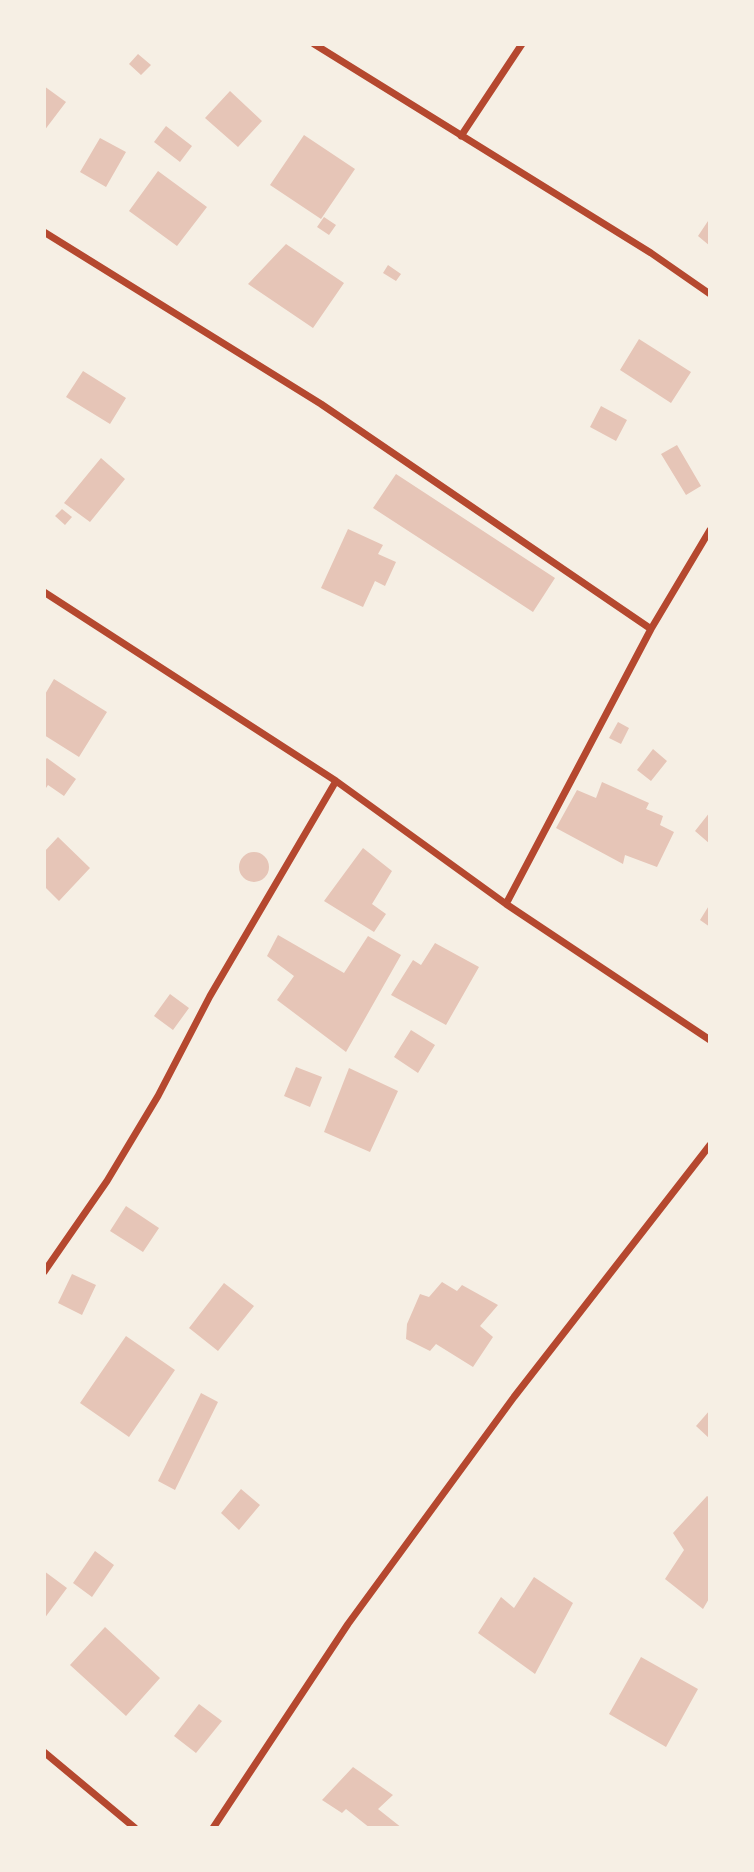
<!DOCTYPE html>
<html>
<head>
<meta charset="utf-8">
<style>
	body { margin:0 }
	#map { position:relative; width:754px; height:1872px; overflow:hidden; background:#f6efe4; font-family:Merriweather,serif }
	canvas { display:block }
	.frame { position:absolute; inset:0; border:46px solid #f6efe4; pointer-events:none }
</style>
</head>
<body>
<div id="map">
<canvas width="754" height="1872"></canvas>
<div class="frame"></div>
</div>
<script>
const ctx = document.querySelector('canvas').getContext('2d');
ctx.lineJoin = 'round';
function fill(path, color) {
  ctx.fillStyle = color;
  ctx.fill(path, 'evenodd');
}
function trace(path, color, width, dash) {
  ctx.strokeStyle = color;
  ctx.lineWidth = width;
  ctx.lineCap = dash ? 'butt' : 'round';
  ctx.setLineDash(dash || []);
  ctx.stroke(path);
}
fill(new Path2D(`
	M138,54L151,65L141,75L129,64Z
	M44,86L66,102L44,131Z
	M230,91L262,121L238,147L205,118Z
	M166,126L192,146L180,162L154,142Z
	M304,135L355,169L321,219L270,185Z
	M100,138L126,152L106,187L80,172Z
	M158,171L207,207L177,246L129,211Z
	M324,217L336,225L329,235L317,227Z
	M710,218V246L698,236Z
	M286,244L344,283L313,328L248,284Z
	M388,265L401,274L396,281L383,273Z
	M639,339L691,372L671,403L620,370Z
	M83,371L126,398L110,424L66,397Z
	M601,406L627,420L616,441L590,427Z
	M677,445L701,486L686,495L661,454Z
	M101,458L125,479L90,522L64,503Z
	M396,474L555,578L533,612L373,508Z
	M62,509L72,517L65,525L55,516Z
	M348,529L383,545L378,554L396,562L385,586L375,581L363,607L321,588Z
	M54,679L107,712L79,757L44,735V696Z
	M618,722L629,728L621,744L609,738Z
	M653,749L667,761L651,781L637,770Z
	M47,758L76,779L64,796L48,785L44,791V761Z
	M602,782L649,803L646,809L663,816L660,825L674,832L657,867L625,855L623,864L556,828L577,790L596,798Z
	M710,812V844L695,831Z
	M58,837L90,868L59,901L44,886V852Z
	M363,848L392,871L372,904L386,914L374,932L324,901Z
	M239 867a15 15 0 1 1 30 0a15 15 0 1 1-30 0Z
	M710,904V927L700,920Z
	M278,935L344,973L368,936L401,955L346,1052L277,1000L294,976L267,956Z
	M435,943L479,967L446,1025L391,995L413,960L421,965Z
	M170,994L189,1008L173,1030L154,1016Z
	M411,1030L435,1045L418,1073L394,1057Z
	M296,1067L322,1077L310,1107L284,1096Z
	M349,1068L398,1091L370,1152L324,1132Z
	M126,1206L159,1228L143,1252L110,1231Z
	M72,1274L96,1285L82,1315L58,1303Z
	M442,1282L457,1291L462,1285L498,1305L480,1326L493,1337L473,1367L436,1344L430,1351L406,1339L407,1324L420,1294L429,1297Z
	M224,1283L254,1306L218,1351L189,1328Z
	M126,1336L175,1370L129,1437L80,1403Z
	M201,1393L218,1402L175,1490L158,1481Z
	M710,1410V1439L696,1426Z
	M241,1489L260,1505L239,1530L221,1513Z
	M707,1496L710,1498V1597L703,1609L665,1579L684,1550L673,1533Z
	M95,1551L114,1565L92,1597L73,1583Z
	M44,1571L67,1588L44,1619Z
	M534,1577L573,1603L535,1674L478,1633L501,1597L514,1608Z
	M105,1627L160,1678L126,1716L70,1665Z
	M641,1657L698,1689L666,1747L609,1714Z
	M199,1704L222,1721L196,1753L174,1736Z
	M353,1767L393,1795L378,1809L402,1828H370L346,1809L342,1813L322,1800Z`), '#e6c5b7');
trace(new Path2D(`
	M314,44L651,253L710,294
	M461,136L522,44
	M44,232L321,404L651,629
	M44,592L336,781L506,904L710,1040
	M506,904L651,629L710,530
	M44,1272L107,1181L158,1096L210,996L336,781
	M44,1752L135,1828
	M213,1828L348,1624L514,1397L710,1145`), '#b5482f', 7);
</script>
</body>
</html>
